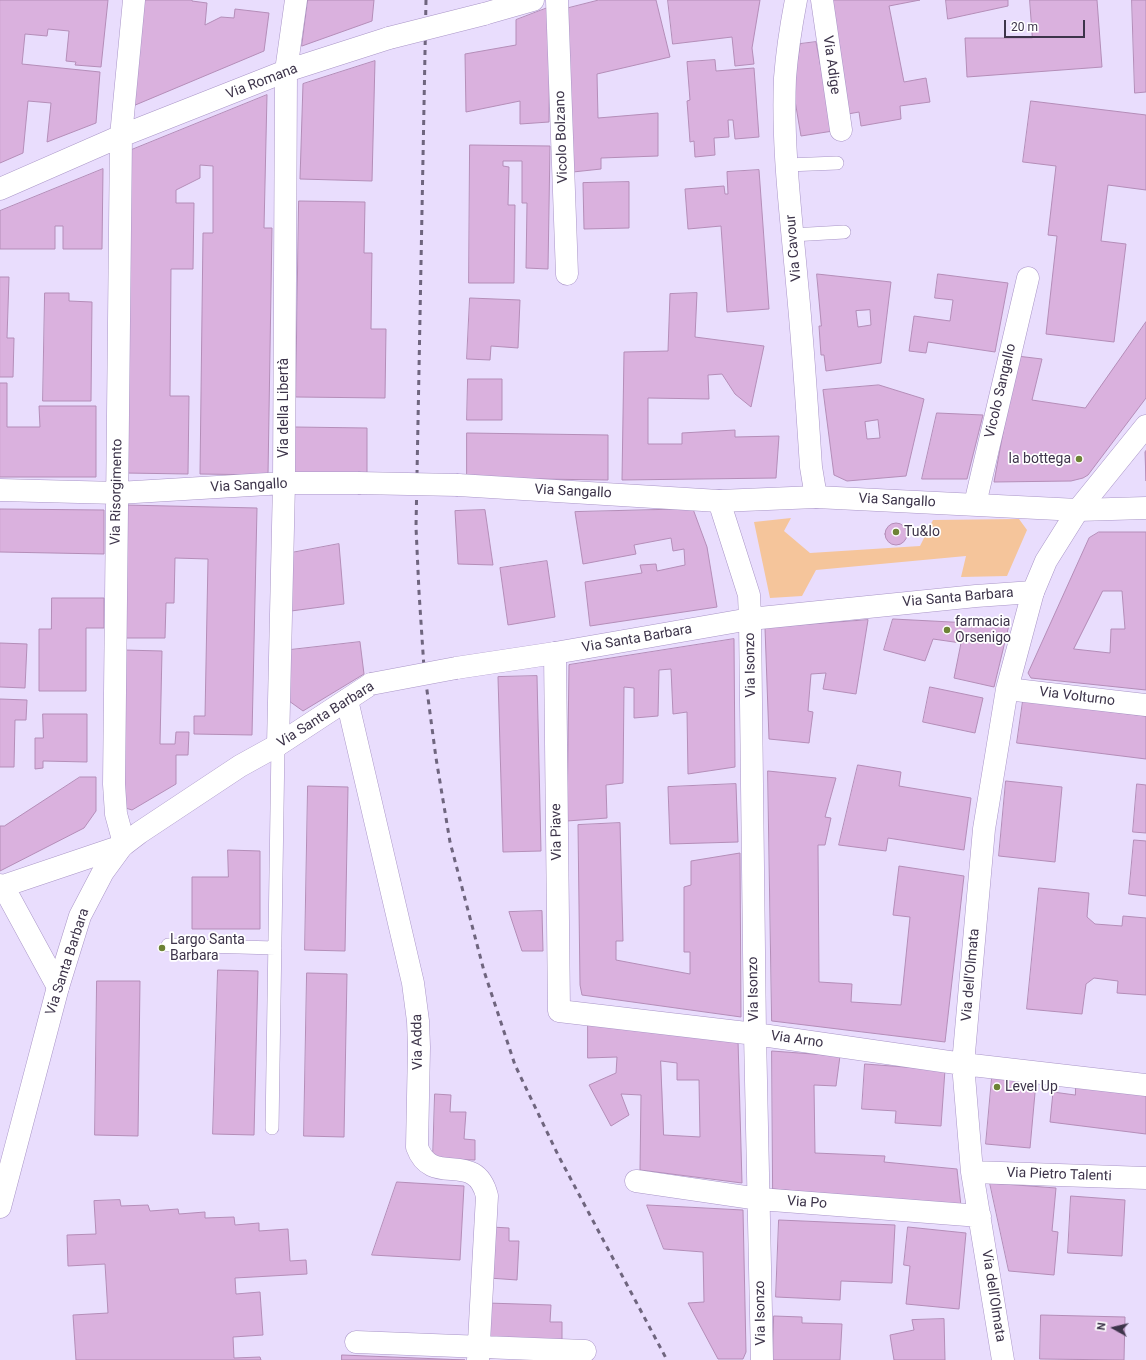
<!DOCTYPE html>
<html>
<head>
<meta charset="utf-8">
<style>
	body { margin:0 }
	#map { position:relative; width:1146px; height:1360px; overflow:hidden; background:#e9ddfd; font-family:Roboto,sans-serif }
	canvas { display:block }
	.north { position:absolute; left:1094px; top:1308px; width:40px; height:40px; -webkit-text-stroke:3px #fff; paint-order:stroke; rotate:278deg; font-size:11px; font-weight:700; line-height:16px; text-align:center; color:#3d344a }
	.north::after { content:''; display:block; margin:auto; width:14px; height:18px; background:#3d344a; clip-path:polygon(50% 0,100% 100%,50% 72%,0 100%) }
	.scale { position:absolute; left:1004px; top:20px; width:81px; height:18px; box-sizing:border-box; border:2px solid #3d344a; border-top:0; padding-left:5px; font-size:12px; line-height:14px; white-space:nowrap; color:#3d344a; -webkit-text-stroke:3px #fff; paint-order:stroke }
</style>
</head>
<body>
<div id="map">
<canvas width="1146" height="1360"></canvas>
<div class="north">N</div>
<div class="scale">20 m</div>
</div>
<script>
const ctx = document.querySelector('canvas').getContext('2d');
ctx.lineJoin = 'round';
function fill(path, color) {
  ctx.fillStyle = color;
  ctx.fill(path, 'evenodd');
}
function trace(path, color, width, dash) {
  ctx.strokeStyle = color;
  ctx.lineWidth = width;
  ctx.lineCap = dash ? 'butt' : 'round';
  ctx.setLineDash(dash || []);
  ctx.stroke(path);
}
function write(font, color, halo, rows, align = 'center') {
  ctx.font = font + ' Roboto,sans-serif';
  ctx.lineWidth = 3.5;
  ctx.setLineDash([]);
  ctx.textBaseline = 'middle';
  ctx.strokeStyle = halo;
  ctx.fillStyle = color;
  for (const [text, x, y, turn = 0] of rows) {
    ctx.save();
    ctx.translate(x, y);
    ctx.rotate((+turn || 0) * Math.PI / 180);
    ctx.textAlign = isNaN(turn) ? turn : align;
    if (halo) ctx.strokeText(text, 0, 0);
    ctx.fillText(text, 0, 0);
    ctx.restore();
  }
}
fill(new Path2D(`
	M791,518L784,531L810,553L920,546L933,520L1019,519L1027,530L1007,576L961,577L966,556L816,570L802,596L770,598L754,522Z`), '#f5c59b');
const building = new Path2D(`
	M0,0H108L101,67L75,65L76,62L66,61L69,31L48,29L47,36L25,34L22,64L100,72L96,123L47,142L51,103L28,101L23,153L0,163Z
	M144,0H192V1L207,3L205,25L221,17L234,18L235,9L269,13L264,51L133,106Z
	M308,0H374L372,21L302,46Z
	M599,0H656L670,57L597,74L598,118L658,113V156L601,158V169L573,172L565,9Z
	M668,0H760L752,48L754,64L735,66L732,37L673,44Z
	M829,0H920L889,6L904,82L926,78L930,102L900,106L901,119L861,126L859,112L848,114Z
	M946,0H1008V6L948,19Z
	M1030,0H1097L1102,67L967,77L965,38H1032Z
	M1132,0H1146V92L1135,93Z
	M550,7L549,122L520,124V101L466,112L465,54L516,45V20Z
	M816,42L833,131L801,136L793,89L800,44Z
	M715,60L716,71L754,68L759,137L735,139L733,120H728L729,137L714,138L715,155L695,157L694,141L690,142L687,101L690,100L687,62Z
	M375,61L372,181L300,179L303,84Z
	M267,95L264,228H272L268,475L200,474L203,233H213V166L200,165V178L176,190V203H194L193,269H171L170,396H189L188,474L125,473L129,151Z
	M1031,101L1146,115V190L1108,185L1101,241L1126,244L1114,342L1046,334L1057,236L1048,235L1056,166L1023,162Z
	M470,145L550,146L548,269L526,268L527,203H522V161H503V166L509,167L508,205H515L514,283H469Z
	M103,169L102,249H63V226H55V249H0V211Z
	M759,170L769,309L727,312L721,226L688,229L685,189L724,186L725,194H728L727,172Z
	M629,182V228L584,229L583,183Z
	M299,201L365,202L364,253H372L371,329H386L385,398L296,397Z
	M817,274L891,282L881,363L826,371L824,355H821L819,326H821ZM870,310L871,325L858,327L856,311Z
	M938,274L1008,283L995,352L928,342L926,353L909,351L914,316L950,321L953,300L935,298Z
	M0,277H9L7,338H14L13,377H0Z
	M45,293H69V301L92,302L91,401H43Z
	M697,293L695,337L764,346L751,407L735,394L722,374L708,375L709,399L648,398V444H682V433L735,430V437L779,436L776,478L622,480L624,352L668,351L670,294Z
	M470,298L520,300L518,348L491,346L490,360L467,359Z
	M1146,322V398L1088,475L1083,478L1071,481L994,482L1017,356L1042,359L1032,400L1085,408Z
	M468,379H502V420H467Z
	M0,383H7V427H40L39,406H96V477H0Z
	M879,385L924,399L906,476L847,481L834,475L823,390ZM878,420L880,438L867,439L865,422Z
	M937,413L983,415L967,479H922Z
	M294,427L367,428V474L294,473Z
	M467,433L608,435V480L467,478Z
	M1146,451V481L1145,452Z
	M125,505L257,508L252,735L194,734V716H205L208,559L175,558L174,603H166L165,638H121Z
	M0,509L104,510V554L0,552Z
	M693,509L707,547L717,607L590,626L585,582L642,573L640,565L656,564L657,571L685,565L684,549L673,551L671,538L634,545L636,554L583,564L575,512Z
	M485,510L493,565L458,564L455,511Z
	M885 534a11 11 0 1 1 22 0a11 11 0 1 1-22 0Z
	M1099,532H1146V690L1031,678L1028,673L1089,538ZM1103,591H1122L1125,629H1111L1110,653L1074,649Z
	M339,544L344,604L291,611V553Z
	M547,561L555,617L508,625L500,568Z
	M52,598H104V628H86V691H39V629H51Z
	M893,619L1009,625L994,687L954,678L961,643L933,639L925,661L884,650Z
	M868,620L856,694L823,689L826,673L811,674L808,711L813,712L809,743L769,739L765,628Z
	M734,639L735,767L688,774L687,712L673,714L671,669L659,670L658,716L634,718V688L624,687L623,783L606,785L607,818L567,821L569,665Z
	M360,642L364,674L303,711L289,701L290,650Z
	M0,643L27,644L25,688L0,687Z
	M123,650L162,651L160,744H175L176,732H189L188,755H176V784L132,810L119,806Z
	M537,676L541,851L503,852L498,677Z
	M930,687L983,698L975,733L923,722Z
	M0,699L27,700L26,720H15L14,767H0Z
	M1023,701L1146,716V759L1017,743Z
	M43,714H87V762L43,761V768L35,769V738H43Z
	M858,765L901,772L899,786L971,798L964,850L888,838L886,851L839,845Z
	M768,771L836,778L825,817L831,818L825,845H818L819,982L852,984L851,1002L901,1005L910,917L893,915L899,866L964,876L945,1042L772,1021Z
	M80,777H96V811L84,828L0,871V826H4Z
	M1006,781L1062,787L1055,862L999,856Z
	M736,784L738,842L670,844L668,787Z
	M1137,784L1146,785V833L1133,832Z
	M308,786L348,787L345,951L305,950Z
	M620,823L623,941H616V960L690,974V952H684V887L691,885V861L740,853L741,1017L582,995L580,985L578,825Z
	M1134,840L1146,841V896L1129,894Z
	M228,850L260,851V929H192V877H228Z
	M1039,888L1089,893L1087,917L1095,924L1122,926L1123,916L1146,918V995L1117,993L1118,981L1094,978L1086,984L1082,1014L1027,1009Z
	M542,911L543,951H522L509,912Z
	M218,970L258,971L254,1135L213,1134Z
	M307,973L347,974L344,1137L304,1136Z
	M97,981H140L138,1136L95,1135Z
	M588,1023L738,1040L742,1183L640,1170L641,1095L621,1094L629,1115L611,1126L589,1085L616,1073L617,1057L588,1058ZM661,1061L677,1063V1080H699L700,1137L664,1135Z
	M772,1051L840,1056L836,1086L814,1085L815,1153L885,1156L884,1162L957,1169L961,1206L773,1189Z
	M865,1064L945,1070L941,1126L895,1123L896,1111L862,1109Z
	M992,1078L1036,1082L1030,1148L986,1144Z
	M1076,1085L1146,1094V1134L1050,1122L1053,1092L1075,1095Z
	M435,1094L451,1095L450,1112H466L464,1139L475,1140V1160L433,1159Z
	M397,1182L464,1186L460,1260L372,1255Z
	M990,1183L1056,1188L1052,1231L1058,1232L1054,1275L1009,1271Z
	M1071,1196L1125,1200L1122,1256L1068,1253Z
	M120,1200L121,1206L148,1205L150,1211L178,1209L179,1214L205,1212V1218L234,1217L235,1225L259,1223V1231L288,1229L290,1261L306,1260L307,1274L235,1278L236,1294L260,1292L263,1335L233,1337L234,1358L260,1357L261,1360H76L73,1315L108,1313L105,1264L68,1266L67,1235L96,1234L94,1201Z
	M647,1205L743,1210L746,1352L743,1359H718L688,1303L704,1302L703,1252L664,1249Z
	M779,1220L895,1225L892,1283L841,1281L840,1300L776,1297Z
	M491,1227L509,1228V1241H519L517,1280L489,1278Z
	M908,1227L966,1233L959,1309L906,1304L910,1266L904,1265Z
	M487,1303L551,1305L550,1322H562V1343L485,1340Z
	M1041,1315L1125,1317L1124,1360L1040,1359Z
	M774,1316L802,1317V1323L842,1324L840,1360H773Z
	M944,1319L945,1360H894L890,1335L914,1330L912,1320Z
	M342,1355L465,1360H342Z`);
fill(building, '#dab1de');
trace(building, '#b48db8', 1);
const lane = new Path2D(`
	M787,165L837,163
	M792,235L844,232
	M168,945L275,948
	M272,1128L278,745`);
const street = new Path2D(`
	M557,0L567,274
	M822,0L841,130
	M484,14L533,0
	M0,189L121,136L286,71L389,38
	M458,485L719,501
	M0,490L118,493L284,483H358
	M975,504L1028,278
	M1078,510L1146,426
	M750,619L755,1034L762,1360
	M555,653L559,1011L755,1034L963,1064L1146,1085
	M1007,689L1146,705
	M347,700L413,983L418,1021L419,1047L417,1147C432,1189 475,1148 487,1196L478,1360
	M278,745L284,483L286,71L296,0
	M0,885L3,886L122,846V836L116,814L114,784L121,136L134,0
	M3,886L58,987
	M972,1172L1146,1178
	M636,1181L759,1199L980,1216
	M356,1342L585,1351
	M1003,1360L972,1172L963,1064L984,829L1007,689L1033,592`);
const secondary = new Path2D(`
	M750,619L749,595L719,501L816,497
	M456,668L555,653L750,619L976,596L1033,592L1046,561L1078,510
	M0,1207L58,987L80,916L103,872L122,846L139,833L240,766L278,745L371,684`);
const primary = new Path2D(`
	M796,0C791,26 787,52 785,78C782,146 791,215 797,283C803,344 807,406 811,467L816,497L1078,510L1146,508`);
trace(lane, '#a995c7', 14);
trace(street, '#a995c7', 23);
trace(secondary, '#a995c7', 23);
trace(primary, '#a995c7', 23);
trace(lane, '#fff', 13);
trace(street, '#fff', 22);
trace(secondary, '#fff', 22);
trace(primary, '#fff', 22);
trace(new Path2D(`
	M426,0L416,527L419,592L424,668L436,758L450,842L484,971L515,1065L558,1155L667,1360`), '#6f657e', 3, [5, 5]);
const streetBridge = new Path2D(`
	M389,38L484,14
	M358,483L458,485`);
const secondaryBridge = new Path2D(`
	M371,684L456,668`);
trace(streetBridge, '#a995c7', 23, []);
trace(secondaryBridge, '#a995c7', 23, []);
trace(streetBridge, '#fff', 22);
trace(secondaryBridge, '#fff', 22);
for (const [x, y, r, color] of [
	[1079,459,4,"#6d8335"],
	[896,532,4,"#6d8335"],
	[947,630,4,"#6d8335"],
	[162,948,4,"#6d8335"],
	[997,1087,4,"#6d8335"]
]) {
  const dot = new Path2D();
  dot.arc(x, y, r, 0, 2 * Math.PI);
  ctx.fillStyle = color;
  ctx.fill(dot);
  trace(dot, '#fff', 1.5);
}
write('14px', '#3d344a', '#fff', [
	["Via Adige",831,65,82],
	["Via Romana",262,82,-21],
	["Vicolo Bolzano",562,137,-92],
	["Via Cavour",794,248,-95],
	["Vicolo Sangallo",1001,391,-77],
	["Via della Libertà",284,408,-90],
	["Via Sangallo",249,486,-3],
	["Via Risorgimento",117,492,-89],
	["Via Sangallo",573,492,3],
	["Via Sangallo",897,501,3],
	["Via Santa Barbara",958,598,-5],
	["Via Santa Barbara",637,639,-10],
	["Via Isonzo",751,665,-91],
	["Via Volturno",1077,697,7],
	["Via Santa Barbara",326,715,-32],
	["Via Piave",557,832,-91],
	["Via Santa Barbara",68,962,-72],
	["Via dell'Olmata",971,975,-85],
	["Via Isonzo",754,989,-91],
	["Via Arno",797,1040,8],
	["Via Adda",418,1042,-91],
	["Via Pietro Talenti",1059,1175,2],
	["Via Po",807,1203,4],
	["Via dell'Olmata",993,1296,81],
	["Via Isonzo",761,1313,-91]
]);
write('14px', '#3d344a', '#fff', [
	["la bottega",1071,459,"right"],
	["Tu&Io",904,532],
	["farmacia",955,622],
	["Orsenigo",955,638],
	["Largo Santa",170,940],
	["Barbara",170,956],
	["Level Up",1005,1087]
], 'left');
</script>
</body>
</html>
